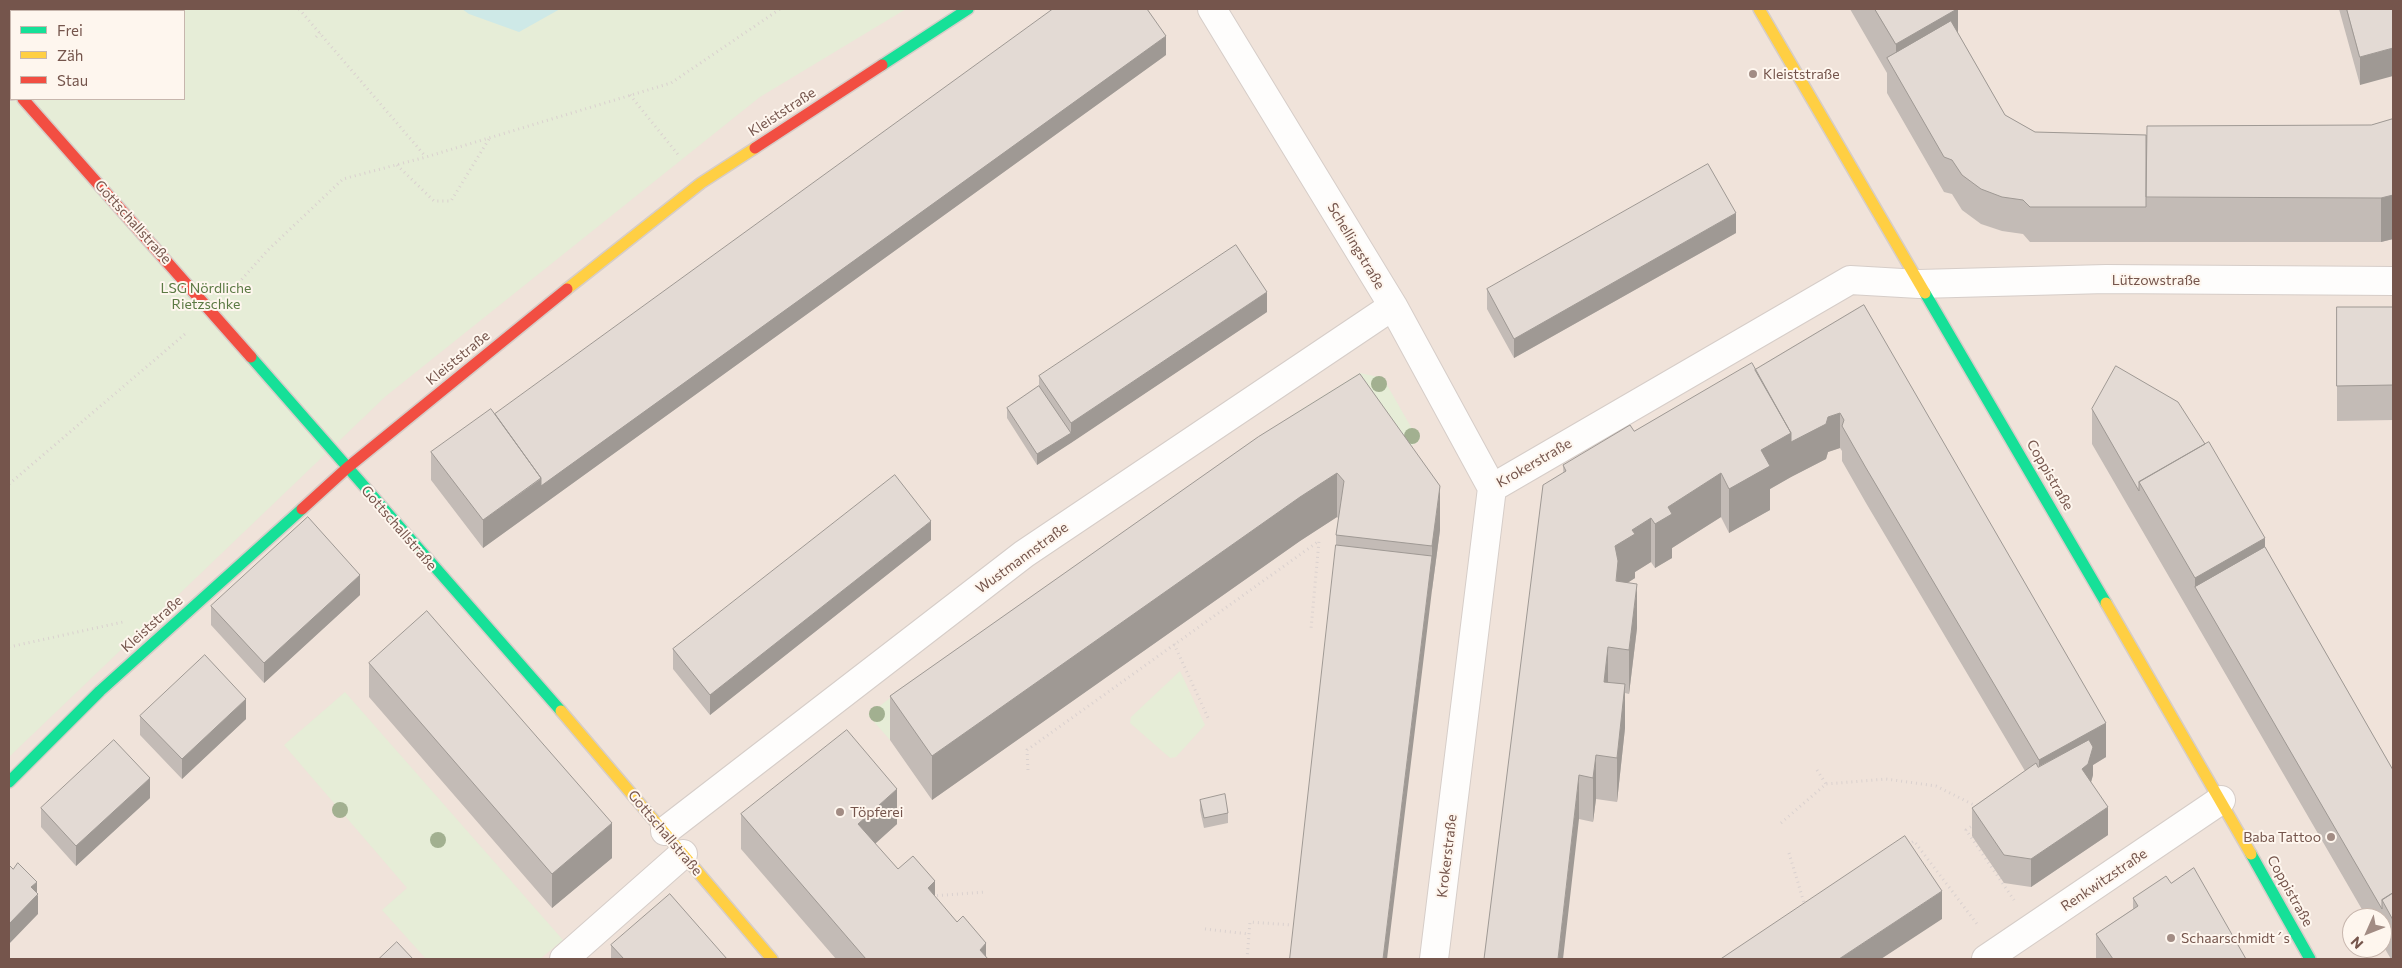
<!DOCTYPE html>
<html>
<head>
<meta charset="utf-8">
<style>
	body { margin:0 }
	#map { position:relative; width:2402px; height:968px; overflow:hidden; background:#f7f2ec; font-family:Commissioner,sans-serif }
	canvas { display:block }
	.frame { position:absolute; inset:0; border:10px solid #75554c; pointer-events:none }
	.legend { position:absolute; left:10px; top:10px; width:175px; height:90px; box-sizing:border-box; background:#fef6ee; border:1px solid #c7b6ad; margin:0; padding:6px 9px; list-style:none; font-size:15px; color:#75554c }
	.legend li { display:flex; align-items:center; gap:10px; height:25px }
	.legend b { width:25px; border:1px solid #c7b6ad }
	.north { position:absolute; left:2342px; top:908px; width:50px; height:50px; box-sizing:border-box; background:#fef6ee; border:1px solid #c7b6ad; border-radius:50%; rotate:226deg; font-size:14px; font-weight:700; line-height:20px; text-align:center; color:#75554c }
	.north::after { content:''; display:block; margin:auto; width:18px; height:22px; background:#a28c84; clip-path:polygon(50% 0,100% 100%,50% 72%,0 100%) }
</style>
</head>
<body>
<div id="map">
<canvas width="2402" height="968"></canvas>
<div class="frame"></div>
<ul class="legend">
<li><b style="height:6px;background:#16e098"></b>Frei</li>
<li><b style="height:6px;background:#ffcf43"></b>Zäh</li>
<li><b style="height:6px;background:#f24e42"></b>Stau</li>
</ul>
<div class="north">N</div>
</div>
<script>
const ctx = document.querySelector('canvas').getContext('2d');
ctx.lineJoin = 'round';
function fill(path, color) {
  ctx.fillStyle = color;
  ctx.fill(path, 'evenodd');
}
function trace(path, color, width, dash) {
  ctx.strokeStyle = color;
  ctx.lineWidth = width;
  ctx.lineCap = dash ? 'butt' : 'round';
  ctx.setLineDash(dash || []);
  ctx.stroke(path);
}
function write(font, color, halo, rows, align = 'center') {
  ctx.font = font + ' Commissioner,sans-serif';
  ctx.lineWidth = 4;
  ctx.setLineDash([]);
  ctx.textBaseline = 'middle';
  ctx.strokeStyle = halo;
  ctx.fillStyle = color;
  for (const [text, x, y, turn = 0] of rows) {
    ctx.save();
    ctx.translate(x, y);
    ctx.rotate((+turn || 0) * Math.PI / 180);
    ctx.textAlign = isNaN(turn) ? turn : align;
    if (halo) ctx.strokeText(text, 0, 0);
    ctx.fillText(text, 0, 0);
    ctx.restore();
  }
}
fill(new Path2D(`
	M9,9H2393V959H9ZM11,11H184V99H11ZM2352,918H2382V948H2352Z`), '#f0e3da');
fill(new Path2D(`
	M9,9H906L760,97L386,396L9,757ZM11,11H184V99H11Z
	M1360,373L1383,378L1419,441L1389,460L1314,446L1294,414Z
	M1180,671L1205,725L1176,757L1170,758L1130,723L1131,717Z
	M911,682L890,740L868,715Z
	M345,692L563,940L540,959H426L382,910L407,888L284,745Z`), '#e6edd7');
fill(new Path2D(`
	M462,9H560L519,32L469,14Z`), '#cee9e7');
const street = new Path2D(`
	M1212,9L1393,306L1492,488
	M9,83L11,86
	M1492,488L1850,280L1919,284L2106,279L2393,281
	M665,831L1024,554L1393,306
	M564,959L683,854
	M1434,959L1492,488
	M1986,959L2221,800`);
const fast = new Path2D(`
	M882,65L968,9
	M1925,293L2106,603
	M251,357L561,711
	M9,782L100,691L302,509
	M2251,854L2310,959`);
const slow = new Path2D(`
	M1759,9L1925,293
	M567,289L701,183L755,148
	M2106,603L2251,854
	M561,711L772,959`);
const jam = new Path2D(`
	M23,99L251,357
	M755,148L882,65
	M302,509L347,468L567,289`);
trace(street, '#d6cdc8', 30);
trace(fast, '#d6cdc8', 14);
trace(slow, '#d6cdc8', 14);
trace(jam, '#d6cdc8', 14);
trace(new Path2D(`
	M299,9L426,157
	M101,11L104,9
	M316,37L320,33
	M630,95L680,157
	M397,165L434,201H451L489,139
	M235,287L268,250L343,179L426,157L671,83L780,9
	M9,484L185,334
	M1174,644L1209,720
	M9,647L123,622
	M1028,770L1027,750L1319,541L1311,629
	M1817,770L1826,784
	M1781,823L1826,784L1886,779L1936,786L1978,807
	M1975,824L1966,830L2014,900
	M1908,845L1914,841L1977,924
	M1789,853L1805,906
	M932,896L986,892
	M1205,929L1249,934
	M1247,959L1250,922L1292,925`), '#dad1cf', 3, [1, 4]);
trace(street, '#fefdfc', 28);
trace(fast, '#16e098', 11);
trace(slow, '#ffcf43', 11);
trace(jam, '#f24e42', 11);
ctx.fillStyle = '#a2b090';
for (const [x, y] of [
	[1379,384],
	[1412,436],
	[877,714],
	[340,810],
	[438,840]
]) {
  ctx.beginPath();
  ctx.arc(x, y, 8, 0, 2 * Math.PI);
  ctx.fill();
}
fill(new Path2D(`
	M1850,9H1958V33L2005,115L2035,132L2146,135L2371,125L2393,119V239L2381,242H2030L2023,234L2002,231L1981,224L1962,210L1952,194L1944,192L1887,93V73Z
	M2339,9H2393L2360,85Z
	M1166,55L483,548L431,480V452L495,414Z
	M1736,233L1514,358L1487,309V289Z
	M1864,305L2106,757L2093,765V775L2091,782L2108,835L2031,887L2004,883L1972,836V808L2025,771L1866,503L1842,461V451L1840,448L1828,452L1826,459L1791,477L1770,489V510L1729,533L1721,517L1672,548V558L1655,568L1651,562L1635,572V578L1627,583L1637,628L1629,694L1625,693V728L1617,802L1596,799L1593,822L1579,819L1563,465L1634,431L1755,370Z
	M2337,307H2393V420L2337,421Z
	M1267,312L1037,465L1007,418V408L1039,386V376Z
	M1360,374L1440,530L1432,590L1336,545V535L1339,519L1337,517L1300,541L932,800L890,740V696Z
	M2092,409L2265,547L2393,770V959H2391L2382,944V918H2367L2092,444Z
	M931,540L710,715L673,669V649Z
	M360,595L264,683L211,625V606Z
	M369,663L612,858L552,908L369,697Z
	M140,716L246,719L182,779L140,735Z
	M150,798L76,866L41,827V808Z
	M1200,800L1228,813V823L1204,828L1200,810Z
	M741,814L897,824L875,844L898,869L935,897L988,959H836L741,849Z
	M2171,883L2246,959H2096V934L2133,909V898Z
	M611,945L727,959H611Z`), '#c3bbb6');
fill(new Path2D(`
	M1957,9H1958V52L1896,73V44Z
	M1166,36V55L483,548V520Z
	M2393,48V76L2360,85V57Z
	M2393,195V239L2381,242V198Z
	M1736,213V233L1514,358V339Z
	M1267,292V312L1071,443V423Z
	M1840,413V448L1828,452L1826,459L1791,477L1770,489V510L1729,533V489L1761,450L1791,433L1828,417Z
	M1071,433V443L1037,465V454Z
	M1337,473V517L1300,541L932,800V756L1300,497Z
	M1721,473V517L1672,548V558L1655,568V524L1668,507Z
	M1440,486V530L1432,590L1387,959H1383L1432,556V546Z
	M1651,518V562L1635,572V578L1618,589V605L1615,546L1632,530Z
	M931,521V540L710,715V695Z
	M2265,538V582L2195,587V578Z
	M360,575V595L264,683V663Z
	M1637,584V628L1629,694V650Z
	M1608,647V691L1604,682Z
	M1625,684V728L1617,802V758Z
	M246,699V719L182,779V759Z
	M2106,723V757L2093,765V775L2088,793L2039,795V760Z
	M1596,755V799L1593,822V778Z
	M1579,775V819L1563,959H1558Z
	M150,778V798L76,866V846Z
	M897,789V824L858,859V824Z
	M2108,807V835L2031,887V859Z
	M612,823V858L552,908V874Z
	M935,881V916L928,888Z
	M37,882V896L38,894V914L9,944V924L31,887Z
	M1942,891V919L1881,959H1839Z
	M986,943V959L980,950Z`), '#9f9994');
const building = new Path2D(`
	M1053,9H1147L1166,36L541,486V478L495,414Z
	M1875,9H1957L1896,44Z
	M2347,9H2393V48L2360,57Z
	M1951,21L2005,115L2035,132L2146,135V207H2030L2023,200L2002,197L1981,189L1962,175L1952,160L1944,157L1887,58Z
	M2393,119V195L2381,198L2146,197L2147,126L2371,125Z
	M1708,164L1736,213L1514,339L1487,289Z
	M1236,245L1267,292L1071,423L1039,376Z
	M1864,305L2106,723L2039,760L1866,468L1842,426L1844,420L1840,413L1828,417L1826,424L1791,442V433L1755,370Z
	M2337,307H2393V385L2337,386Z
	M1752,363L1791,433L1761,450L1770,466L1729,489L1721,473L1668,507L1672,514L1655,524L1651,518L1632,530L1635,534L1615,546L1618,561L1616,581L1637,584L1629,650L1608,647L1604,682L1625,684L1617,758L1596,755L1593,778L1579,775L1558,959H1484L1543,485L1566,471L1563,465L1630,425L1634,431Z
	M2116,366L2178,402L2205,444L2139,482V491L2092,409Z
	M1360,374L1440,486L1432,546L1336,535L1344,481L1337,473L1300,497L932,756L890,696L1258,437Z
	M1039,386L1071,433L1037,454L1007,408Z
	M491,409L541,478L483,520L431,452Z
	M2209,442L2265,538L2195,578L2139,482Z
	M895,475L931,521L710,695L673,649Z
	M308,517L360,575L264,663L211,606Z
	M1336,545L1432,556L1383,959H1290Z
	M2265,547L2393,770V893L2382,900V909L2195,587Z
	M427,611L612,823L552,874L369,663Z
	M205,655L246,699L182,759L140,716Z
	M847,730L897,789L858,824L898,869L913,856L935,881L928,888L957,922L963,916L986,943L980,950L988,959H866L741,814Z
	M114,740L150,778L76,846L41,808Z
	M2089,740L2093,747L2088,764L2082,769L2108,807L2031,859L2004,855L1972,808L2036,763L2038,767Z
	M1225,794L1228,813L1204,818L1200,800Z
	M1905,836L1942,891L1839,959H1721Z
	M18,863L37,882L31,887L38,894L9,924V865L13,869Z
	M2194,868L2246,959H2113L2096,934L2138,906L2133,898L2166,876L2171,883Z
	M2393,893V920L2382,900Z
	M670,894L727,959H624L611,945Z
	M397,942L413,959H379Z`);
fill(building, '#e3dad4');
trace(building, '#9f9994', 1);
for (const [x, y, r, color] of [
	[1753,74,5,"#a28c84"],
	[840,812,5,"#a28c84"],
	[2331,837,5,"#a28c84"],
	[2171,938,5,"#a28c84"]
]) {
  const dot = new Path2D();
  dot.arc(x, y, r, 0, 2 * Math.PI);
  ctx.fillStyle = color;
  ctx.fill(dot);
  trace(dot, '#fef6ee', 2);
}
write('14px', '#75554c', '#fef6ee', [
	["Kleiststraße",1763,74],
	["Töpferei",850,812],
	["Baba Tattoo",2321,837,"right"],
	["Schaarschmidt´s",2181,938]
], 'left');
write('14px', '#75554c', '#fef6ee', [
	["Kleiststraße",782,112,-33],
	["Gottschallstraße",133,222,48],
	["Schellingstraße",1356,246,59],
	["Lützowstraße",2156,280],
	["Kleiststraße",458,358,-39],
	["Krokerstraße",1534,463,-30],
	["Coppistraße",2050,475,60],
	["Gottschallstraße",399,528,49],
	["Wustmannstraße",1022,558,-36],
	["Kleiststraße",152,624,-42],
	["Gottschallstraße",665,833,50],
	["Krokerstraße",1447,856,-83],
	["Renkwitzstraße",2104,880,-34],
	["Coppistraße",2290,891,61]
]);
write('14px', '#5c7a44', '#fef6ee', [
	["LSG Nördliche",206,288],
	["Rietzschke",206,304]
]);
</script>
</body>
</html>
